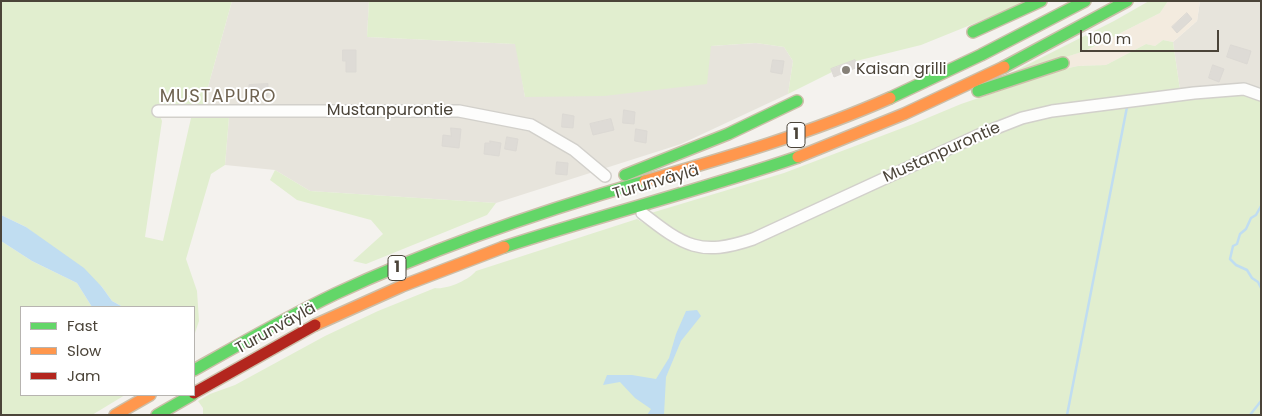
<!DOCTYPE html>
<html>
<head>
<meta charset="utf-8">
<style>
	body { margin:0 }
	#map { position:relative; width:1262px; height:416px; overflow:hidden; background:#f4f2ee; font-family:Poppins,sans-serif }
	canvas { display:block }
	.frame { position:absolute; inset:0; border:2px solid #4b4439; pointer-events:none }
	.legend { position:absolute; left:20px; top:306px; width:175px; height:90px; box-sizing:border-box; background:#fff; border:1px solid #b7b4b0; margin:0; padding:6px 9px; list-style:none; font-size:15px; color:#4b4439 }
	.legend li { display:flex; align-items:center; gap:10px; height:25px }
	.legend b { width:25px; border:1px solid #b7b4b0 }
	.scale { position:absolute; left:1080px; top:30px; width:139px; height:22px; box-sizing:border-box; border:2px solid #4b4439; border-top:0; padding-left:6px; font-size:15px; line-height:18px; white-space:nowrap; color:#4b4439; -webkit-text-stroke:4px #fff; paint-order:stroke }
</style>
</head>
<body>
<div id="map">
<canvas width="1262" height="416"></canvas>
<div class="frame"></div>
<ul class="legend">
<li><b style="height:6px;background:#63d668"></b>Fast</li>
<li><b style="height:6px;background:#ff974d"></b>Slow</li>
<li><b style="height:6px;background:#b3261e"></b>Jam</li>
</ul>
<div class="scale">100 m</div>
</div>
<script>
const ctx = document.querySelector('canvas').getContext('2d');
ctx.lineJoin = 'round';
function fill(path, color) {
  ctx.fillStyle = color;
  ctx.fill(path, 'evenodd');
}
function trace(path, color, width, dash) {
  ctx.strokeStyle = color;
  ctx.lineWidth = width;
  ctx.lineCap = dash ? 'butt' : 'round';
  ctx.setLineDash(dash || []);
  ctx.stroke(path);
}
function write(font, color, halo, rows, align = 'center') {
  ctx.font = font + ' Poppins,sans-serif';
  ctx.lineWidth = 4;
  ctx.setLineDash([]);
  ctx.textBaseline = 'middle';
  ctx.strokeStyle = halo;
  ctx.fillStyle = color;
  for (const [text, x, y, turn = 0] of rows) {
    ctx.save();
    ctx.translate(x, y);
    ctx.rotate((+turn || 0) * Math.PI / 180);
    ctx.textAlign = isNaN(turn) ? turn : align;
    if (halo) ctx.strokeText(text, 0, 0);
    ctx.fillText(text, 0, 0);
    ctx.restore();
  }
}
fill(new Path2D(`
	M232,1H369L367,37L516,44L525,97L711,46L756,43L784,47L793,61L788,94L681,144L496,203L310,191L275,170L225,165L229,117L201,112Z
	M1200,1H1261V88L1242,84L1180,90L1173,42L1197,21Z`), '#e7e4dc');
fill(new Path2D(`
	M1168,1H1200L1197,21L1173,42L1163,40L1155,46L1146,44L1106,65L1078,66L1064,69L1062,58L1085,51L1160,13Z`), '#f3ebdf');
fill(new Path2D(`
	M1,1H232L201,112L158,111L162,121L145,237L163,241L191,118L229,117L225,165L211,174L186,259L197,291L199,321L194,336V307H123L112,301L102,287L26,227L1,215Z
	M369,1H1030L921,45L844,64L831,69L832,72L788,94L793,61L784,47L756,43L711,46L707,84L604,96L525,97L515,44L367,37Z
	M1149,1H1168L1160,13L1085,51L1005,76L1114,21Z
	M1163,40L1173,42L1180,90L1036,109L1008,116L777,223C724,245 697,254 651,213L784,173L913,124L961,104L1064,69L1078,66L1106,65L1146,44L1155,46Z
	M1224,95C1237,95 1249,93 1261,101V415H203V408L198,401L210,394L235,385L325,336L378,311L435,288C446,290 469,280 476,271L637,219L682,246L704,251L878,187L1027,121L1061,115Z
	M275,170L310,191L496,203L487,215L366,264L353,261L383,234L371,220L297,200L270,180Z
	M1,241L32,261L77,283L92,307H21V395H125L92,415H1Z`), '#e1eecf');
fill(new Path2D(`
	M1,215L26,227L84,268L102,287L112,301L123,307H92L77,283L32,261L1,241Z
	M697,310L701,316L681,341L666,377L664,415H647L651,409L635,398L620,382L603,385L607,375H632L656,379L669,358L676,334L686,311Z`), '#c0ddf1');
trace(new Path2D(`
	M1261,206L1256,215L1251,218L1246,229L1240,234L1237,244L1233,246L1230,259L1236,265L1247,270L1252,278L1258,282L1261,288
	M1067,415L1127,107
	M1250,415L1261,401`), '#c0ddf1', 2.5);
const building = new Path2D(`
	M1187,13L1192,19L1177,33L1172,27Z
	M1231,45L1251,51L1247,64L1227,57Z
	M343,50H356V72H346V61H343Z
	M773,60L784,61L782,74L771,72Z
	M855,60L858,67L834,77L831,69Z
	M1213,65L1224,69L1219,82L1209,78Z
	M268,84V96H249V85Z
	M624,110L635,112L634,124L623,123Z
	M563,114L574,116L573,128L562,127Z
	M611,119L614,130L593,135L590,124Z
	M451,128L461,129L459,148L442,146L443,135L451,136Z
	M636,129L647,131L646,143L635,141Z
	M507,137L518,139L516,151L505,149Z
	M490,141L501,143L499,156L484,154L485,143H490Z
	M557,162L568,163L567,175L556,174Z`);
fill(building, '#dedbd6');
trace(building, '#dcd9d4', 1);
const street = new Path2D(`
	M158,111H459L531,125L574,150L605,176
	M642,213C684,246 700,257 753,239L981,134L1022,118L1052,111L1194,93L1244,89L1261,95`);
const fast = new Path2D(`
	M973,32L1041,1
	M1004,67L1127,1
	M978,91L1063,63
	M890,98L981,55L1085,1
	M625,175L728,134L797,101
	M504,247C601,215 701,190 798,157
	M194,370C240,344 287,317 335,294C435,247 539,212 645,181
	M157,415L192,395`);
const slow = new Path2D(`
	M798,157L904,114L1004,67
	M645,181C728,157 811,133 890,98
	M315,325L402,286L504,247
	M115,415L150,395`);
const jam = new Path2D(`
	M194,393L315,325`);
trace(street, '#d2d0cb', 14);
trace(fast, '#ccbfa9', 14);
trace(slow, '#ccbfa9', 14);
trace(jam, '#ccbfa9', 14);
trace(street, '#fdfdfc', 11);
trace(fast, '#63d668', 11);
trace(slow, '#ff974d', 11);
trace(jam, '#b3261e', 11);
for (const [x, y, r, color] of [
	[846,70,5,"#868178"]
]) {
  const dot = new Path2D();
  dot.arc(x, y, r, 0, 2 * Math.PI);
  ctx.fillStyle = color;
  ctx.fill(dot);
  trace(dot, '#fff', 2);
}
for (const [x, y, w] of [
	[796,135,18],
	[397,268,18]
]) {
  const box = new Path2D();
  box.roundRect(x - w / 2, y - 12.5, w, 25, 4);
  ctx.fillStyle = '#fff';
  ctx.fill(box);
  trace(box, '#4b4439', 1);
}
write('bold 15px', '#4b4439', null, [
	["1",796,135],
	["1",397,268]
]);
write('16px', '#4b4439', '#fff', [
	["Kaisan grilli",856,70]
], 'left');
write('16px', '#4b4439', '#fff', [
	["Mustanpurontie",390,111],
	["Mustanpurontie",942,153,-24],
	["Turunväylä",656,183,-16],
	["Turunväylä",276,329,-29]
]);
ctx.letterSpacing = '1px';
write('18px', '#6e6250', '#fff', [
	["MUSTAPURO",218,97]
]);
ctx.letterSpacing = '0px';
</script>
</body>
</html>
